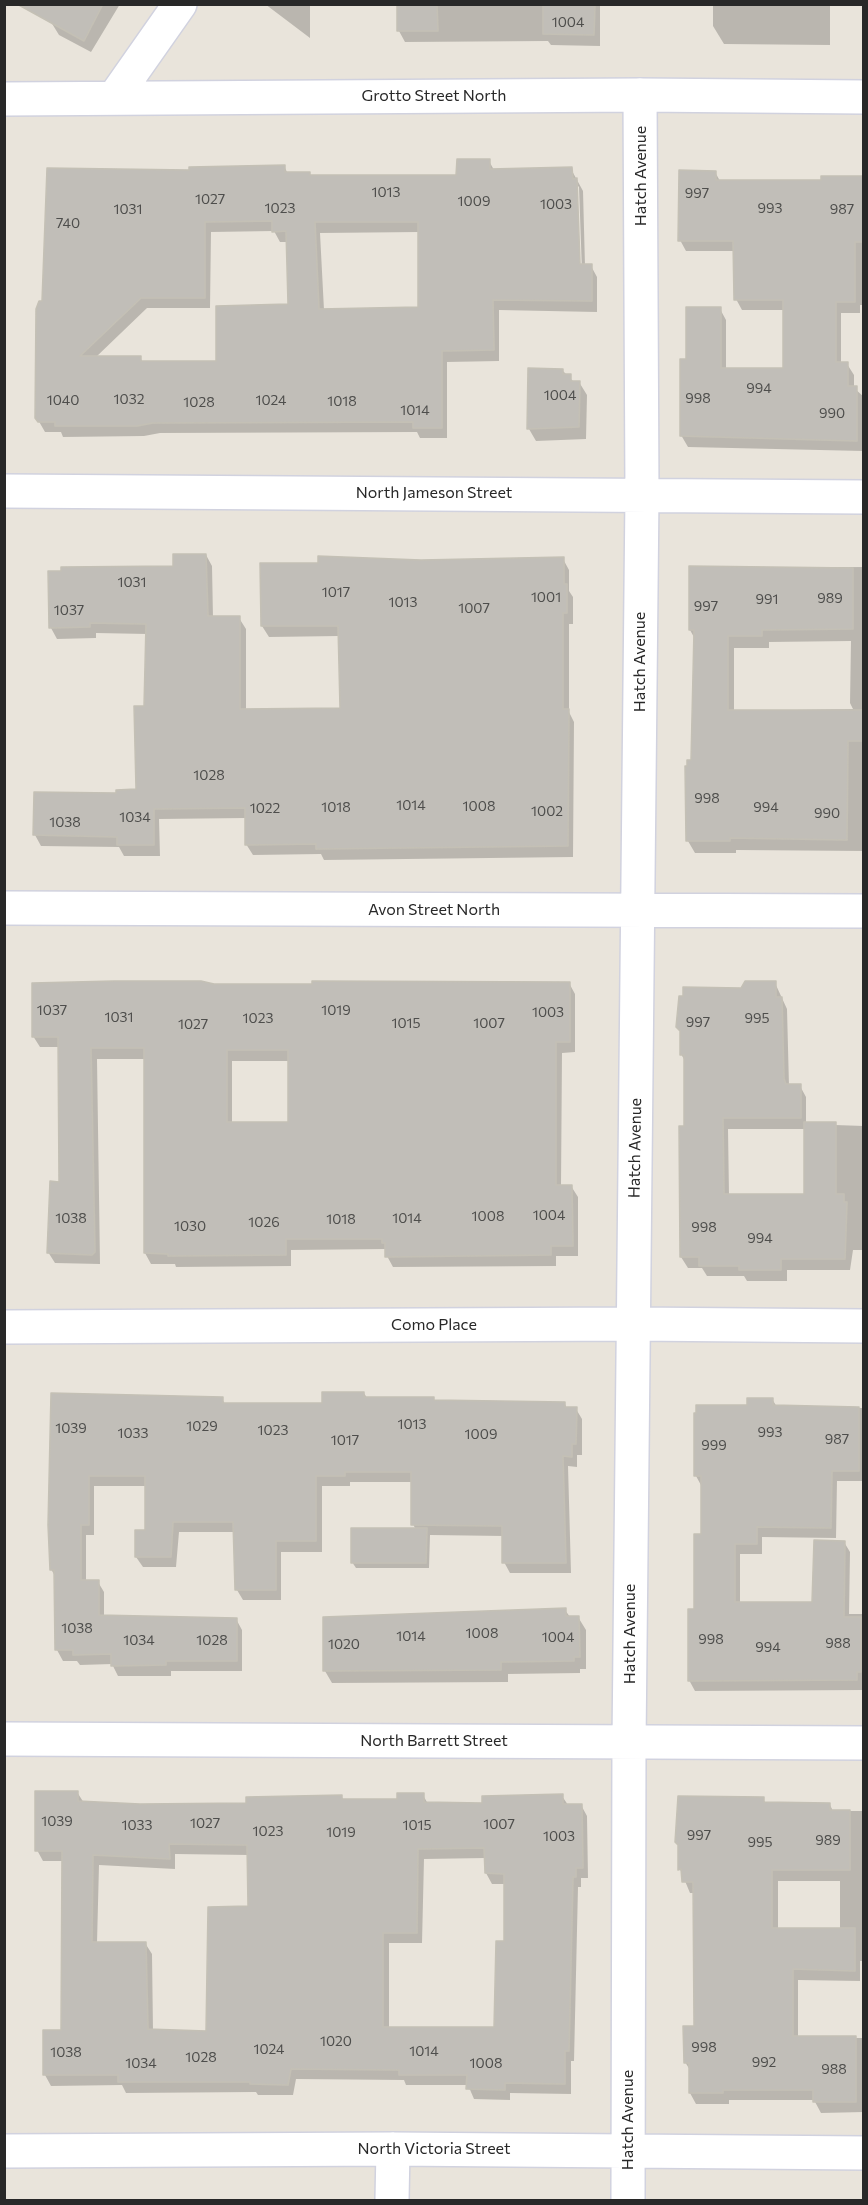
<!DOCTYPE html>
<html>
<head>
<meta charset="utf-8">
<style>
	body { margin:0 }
	#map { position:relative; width:868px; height:2205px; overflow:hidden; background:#e9e4db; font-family:Commissioner,sans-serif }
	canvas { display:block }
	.frame { position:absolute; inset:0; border:6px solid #282828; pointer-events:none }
</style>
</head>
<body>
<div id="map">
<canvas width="868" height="2205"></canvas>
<div class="frame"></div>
</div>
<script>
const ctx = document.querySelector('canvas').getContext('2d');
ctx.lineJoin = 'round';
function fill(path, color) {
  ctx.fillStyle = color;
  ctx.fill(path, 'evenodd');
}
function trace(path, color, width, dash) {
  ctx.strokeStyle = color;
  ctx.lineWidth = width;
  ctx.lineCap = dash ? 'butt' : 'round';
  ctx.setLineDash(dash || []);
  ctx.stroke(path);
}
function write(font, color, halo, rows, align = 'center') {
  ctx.font = font + ' Commissioner,sans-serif';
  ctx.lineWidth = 6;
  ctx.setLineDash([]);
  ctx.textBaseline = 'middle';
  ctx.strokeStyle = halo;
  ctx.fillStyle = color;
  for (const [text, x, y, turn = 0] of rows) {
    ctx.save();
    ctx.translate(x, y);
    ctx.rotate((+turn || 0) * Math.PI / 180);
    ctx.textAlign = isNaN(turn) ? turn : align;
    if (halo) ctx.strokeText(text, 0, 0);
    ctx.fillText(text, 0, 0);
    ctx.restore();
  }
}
fill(new Path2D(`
	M61,4H120L91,52L59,35L51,22Z
	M265,4H310V38Z
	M398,4H600V46L551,45L548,41L405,42L399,31Z
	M713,4H830V45L724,44L713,26Z
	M489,161L494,170L571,169L583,191L585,266H591L597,277V312L499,310V361L447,362V438H420L417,432L160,433L144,436L63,437L61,432H45L37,418L44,302L191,171L284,166L288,174L309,173L311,177H457ZM576,184L579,187L582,272H579ZM274,231L280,242H288L290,306L218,362H143L140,358H95L147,308H210L211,232ZM420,232V309L324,310L320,233Z
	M715,172L720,181H822L864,177V305H860V313H841V364H847L854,375V388L864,397L863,451L688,447L681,435L687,361L720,309L726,320V369H784V310H742L736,299L735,251H686L680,240Z
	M562,370L574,382H579L587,395L586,439L536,441L529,429Z
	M206,555L212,566L213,618H239L246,629V711L342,710L339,636L269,637L262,626L421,561L563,559L569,570V591L573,597V624H569V712L574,722L573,857L324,860L321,854L253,855L246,844V818L159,819L160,856H124L119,847L41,846L35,835L118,795L137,791L146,707L147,634L96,633V638L57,639L51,628Z
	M864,567V851L736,850V853H695L688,841L693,761L695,639L690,630V568ZM851,641L850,703L853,709L734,711V648H769V642Z
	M569,983L575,994V1052L562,1053L561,1186H571L578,1197V1256H556V1266L393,1267L387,1256V1249L291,1250V1266L176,1267L175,1264H151L145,1253V1059H97L100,1264L55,1263L48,1252L61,1183L60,1047H40L33,1036V985ZM232,1061H289V1124H232Z
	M775,983L787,1009L789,1086H800L806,1097V1124L864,1126V1250H853L850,1270H787V1281H747L744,1276H707L702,1268H688L681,1257L685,1128V1061L681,1054L742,989ZM728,1129H805V1195H729Z
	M364,1393L367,1398L565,1404L567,1409H576L582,1419V1455H577V1467L568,1466L571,1573H510L504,1562V1536L430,1535L429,1568H356L352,1562L416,1530L413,1524V1482H350V1486H322V1552H281V1600H243L237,1590L235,1532H179L176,1567H143L136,1557L147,1532V1486H94V1535H86V1582H98L104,1592V1617L236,1619L242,1630V1671H171V1676H118L112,1664L80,1665L77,1661H63L57,1650L56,1578L51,1569L52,1395L222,1399L225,1404H324Z
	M772,1399L777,1407L864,1408V1481H837L836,1538L762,1537V1554H740V1604H813L844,1542L850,1552L849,1614H864V1690L695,1691L689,1680L702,1535V1487L696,1476L748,1406Z
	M565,1610L570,1617H578L586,1630V1669H580V1673L508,1674V1682L332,1683L325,1671Z
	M77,1792L84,1803L140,1805H248L341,1796L344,1800H399L423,1795L428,1804H483L562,1796L568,1805H581L587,1816L588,1878H581V1887H578L574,2061H571V2094L510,2093V2100L474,2099L468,2085H406L404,2080L296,2079L293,2095H258L256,2092L126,2093L122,2085L51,2086L45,2075V2031H62L63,1861H43L37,1850ZM175,1854L249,1855L250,1907L207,2033L153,2031L152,1954L145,1943H97L99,1865L175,1869ZM486,1858V1873L492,1884H506V1943L495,2029L389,2028V1943H422L424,1859Z
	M763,1799L766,1804L830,1805L833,1811H864V1961H860V1981L798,1980V2038H864V2112L821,2113L814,2100H729V2104H696L690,2093V2070L685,2062L696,2027L695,1893H690L680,1869ZM778,1881H840V1930H778Z`), '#0003');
const building = new Path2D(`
	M17,4H103L84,41Z
	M397,4H437L438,31H397Z
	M543,4H595L594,35L543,34Z
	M457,159H490V169L572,167L573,179L577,178L580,264H592V301L493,300L494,350L442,351V428H413V422L153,423L137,426H55V422H38L35,418L36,309L39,301H42L47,168L189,170V167L285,165V172H310V175H456ZM272,221V232L286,231L288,304L216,306V361H141V356H80L141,298H205V222ZM315,222H418V307L319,309Z
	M679,170L716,171V180H821V176H864V242H855V302H836V362H848V386H857V441L680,436V359H686V307H721V368H783V300H734L733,241H678Z
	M528,368L563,369V374H571V381H580L579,427L527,429Z
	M173,554H206L208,616H240V709L340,708L338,626H261L260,563H318V556L421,560L564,557V584H567V613H563V709H569L568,846L316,849V844L245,845V808L154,809V845H117V837L33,835L34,792L116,793V790L136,789L134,706H144L146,624L90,623V627L49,628L48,571H61V567L173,566Z
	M689,566L853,568V629L762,630V636H728V710H864V741H848L847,840L730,838V841H686L685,766H687V760H691L694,630H689Z
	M114,981H201L214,984H312V981L570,982V1042H556V1185H572L573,1246H551V1255L385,1257V1243H382V1239H286V1255L168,1256V1254L144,1253V1048H91L95,1252L92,1255L47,1253L50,1181L59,1182L58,1037H32V983ZM227,1050H288V1122H227Z
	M745,981H776V997H782L784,1079L786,1084H801V1118H723L724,1194H804V1122H836V1194H844V1202H847L845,1259H781V1270H739V1266H699V1257H680L679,1126H684V1055H680V1031L676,1027L679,996H683V987L741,988Z
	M322,1392H364V1397H434V1400L565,1402V1407H577L576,1444H572V1457L563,1456L566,1563H502V1526L411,1525V1472H345V1476H316V1541H276V1590H235L233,1522H173L171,1557H135V1530H145V1476H89V1525H81V1580H99V1615L237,1618V1661H166V1665L111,1666V1654L73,1655V1650H55L54,1570H50L48,1525L51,1393L223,1397V1403H322Z
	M747,1398H773V1405L859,1407V1471H832L831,1528L757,1527V1544H735V1602H812L814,1540L845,1541L844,1617H861V1672H857V1680L688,1681V1609H694V1534H701V1476H694V1413H696V1405H747Z
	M351,1528H427L426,1563H351Z
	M566,1608V1616H579L580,1657H574V1661L501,1662V1670L323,1671V1617Z
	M35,1791H78V1801L140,1804L246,1803V1797L342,1795V1799H397V1793H424V1802L482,1803V1796L563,1794V1804H582L583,1868H576V1877H573L569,2051H565V2084L505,2083V2090L466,2089L467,2075H399V2070L291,2069L288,2085L250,2084V2082H118V2075H43V2030H61L62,1851H35ZM169,1844L247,1845L248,1906L208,1907L206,2031L148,2029L146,1942H92L93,1855L170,1859ZM484,1848L485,1873L504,1874V1941H496L494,2027H383V1933H417L418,1849Z
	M678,1796L764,1797V1802L830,1803V1810H850V1870H772V1928H855V1971L793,1969V2036H856V2102H813V2090H723V2093H689V2063H684L683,2026H694L693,1882H682L681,1869L678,1870V1845L675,1842Z`);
fill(building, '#c1beb8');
trace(building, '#c4c0b5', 1.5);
const minor = new Path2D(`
	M114,98L180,4
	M4,99L640,95L864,97
	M4,491L864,497
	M4,908L864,911
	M4,1327L633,1324L864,1326
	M4,1739L864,1743
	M4,2151L393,2149L864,2153
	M392,2200L393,2149
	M628,2200L629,1742L642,494L640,95`);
trace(minor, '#d1d2df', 36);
trace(minor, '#fff', 33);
write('14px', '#4e4e4c', null, [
	["1004",568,22],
	["1013",386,192],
	["997",697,193],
	["1027",210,199],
	["1009",474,201],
	["1003",556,204],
	["1023",280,208],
	["993",770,208],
	["1031",128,209],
	["987",842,209],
	["740",68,223],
	["994",759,388],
	["1004",560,395],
	["998",698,398],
	["1032",129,399],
	["1040",63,400],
	["1024",271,400],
	["1018",342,401],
	["1028",199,402],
	["1014",415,410],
	["990",832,413],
	["1031",132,582],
	["1017",336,592],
	["1001",546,597],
	["989",830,598],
	["991",767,599],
	["1013",403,602],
	["997",706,606],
	["1007",474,608],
	["1037",69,610],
	["1028",209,775],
	["998",707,798],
	["1014",411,805],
	["1008",479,806],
	["1018",336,807],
	["994",766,807],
	["1022",265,808],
	["1002",547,811],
	["990",827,813],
	["1034",135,817],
	["1038",65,822],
	["1037",52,1010],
	["1019",336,1010],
	["1003",548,1012],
	["1031",119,1017],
	["1023",258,1018],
	["995",757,1018],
	["997",698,1022],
	["1015",406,1023],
	["1007",489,1023],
	["1027",193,1024],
	["1004",549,1215],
	["1008",488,1216],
	["1038",71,1218],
	["1014",407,1218],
	["1018",341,1219],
	["1026",264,1222],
	["1030",190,1226],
	["998",704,1227],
	["994",760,1238],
	["1013",412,1424],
	["1029",202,1426],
	["1039",71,1428],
	["1023",273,1430],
	["993",770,1432],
	["1033",133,1433],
	["1009",481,1434],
	["987",837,1439],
	["1017",345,1440],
	["999",714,1445],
	["1038",77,1628],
	["1008",482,1633],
	["1014",411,1636],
	["1004",558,1637],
	["998",711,1639],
	["1034",139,1640],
	["1028",212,1640],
	["988",838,1643],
	["1020",344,1644],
	["994",768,1647],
	["1039",57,1821],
	["1027",205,1823],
	["1007",499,1824],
	["1033",137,1825],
	["1015",417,1825],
	["1023",268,1831],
	["1019",341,1832],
	["997",699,1835],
	["1003",559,1836],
	["989",828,1840],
	["995",760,1842],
	["1020",336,2041],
	["998",704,2047],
	["1024",269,2049],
	["1014",424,2051],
	["1038",66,2052],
	["1028",201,2057],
	["992",764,2062],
	["1034",141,2063],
	["1008",486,2063],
	["988",834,2069]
]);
write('16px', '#282828', '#fff', [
	["Grotto Street North",434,96],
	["Hatch Avenue",641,176,-90],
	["North Jameson Street",434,493],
	["Hatch Avenue",640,662,-90],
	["Avon Street North",434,910],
	["Hatch Avenue",635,1148,-89],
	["Como Place",434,1325],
	["Hatch Avenue",630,1634,-90],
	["North Barrett Street",434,1741],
	["Hatch Avenue",628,2120,-90],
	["North Victoria Street",434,2149]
]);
</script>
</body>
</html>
